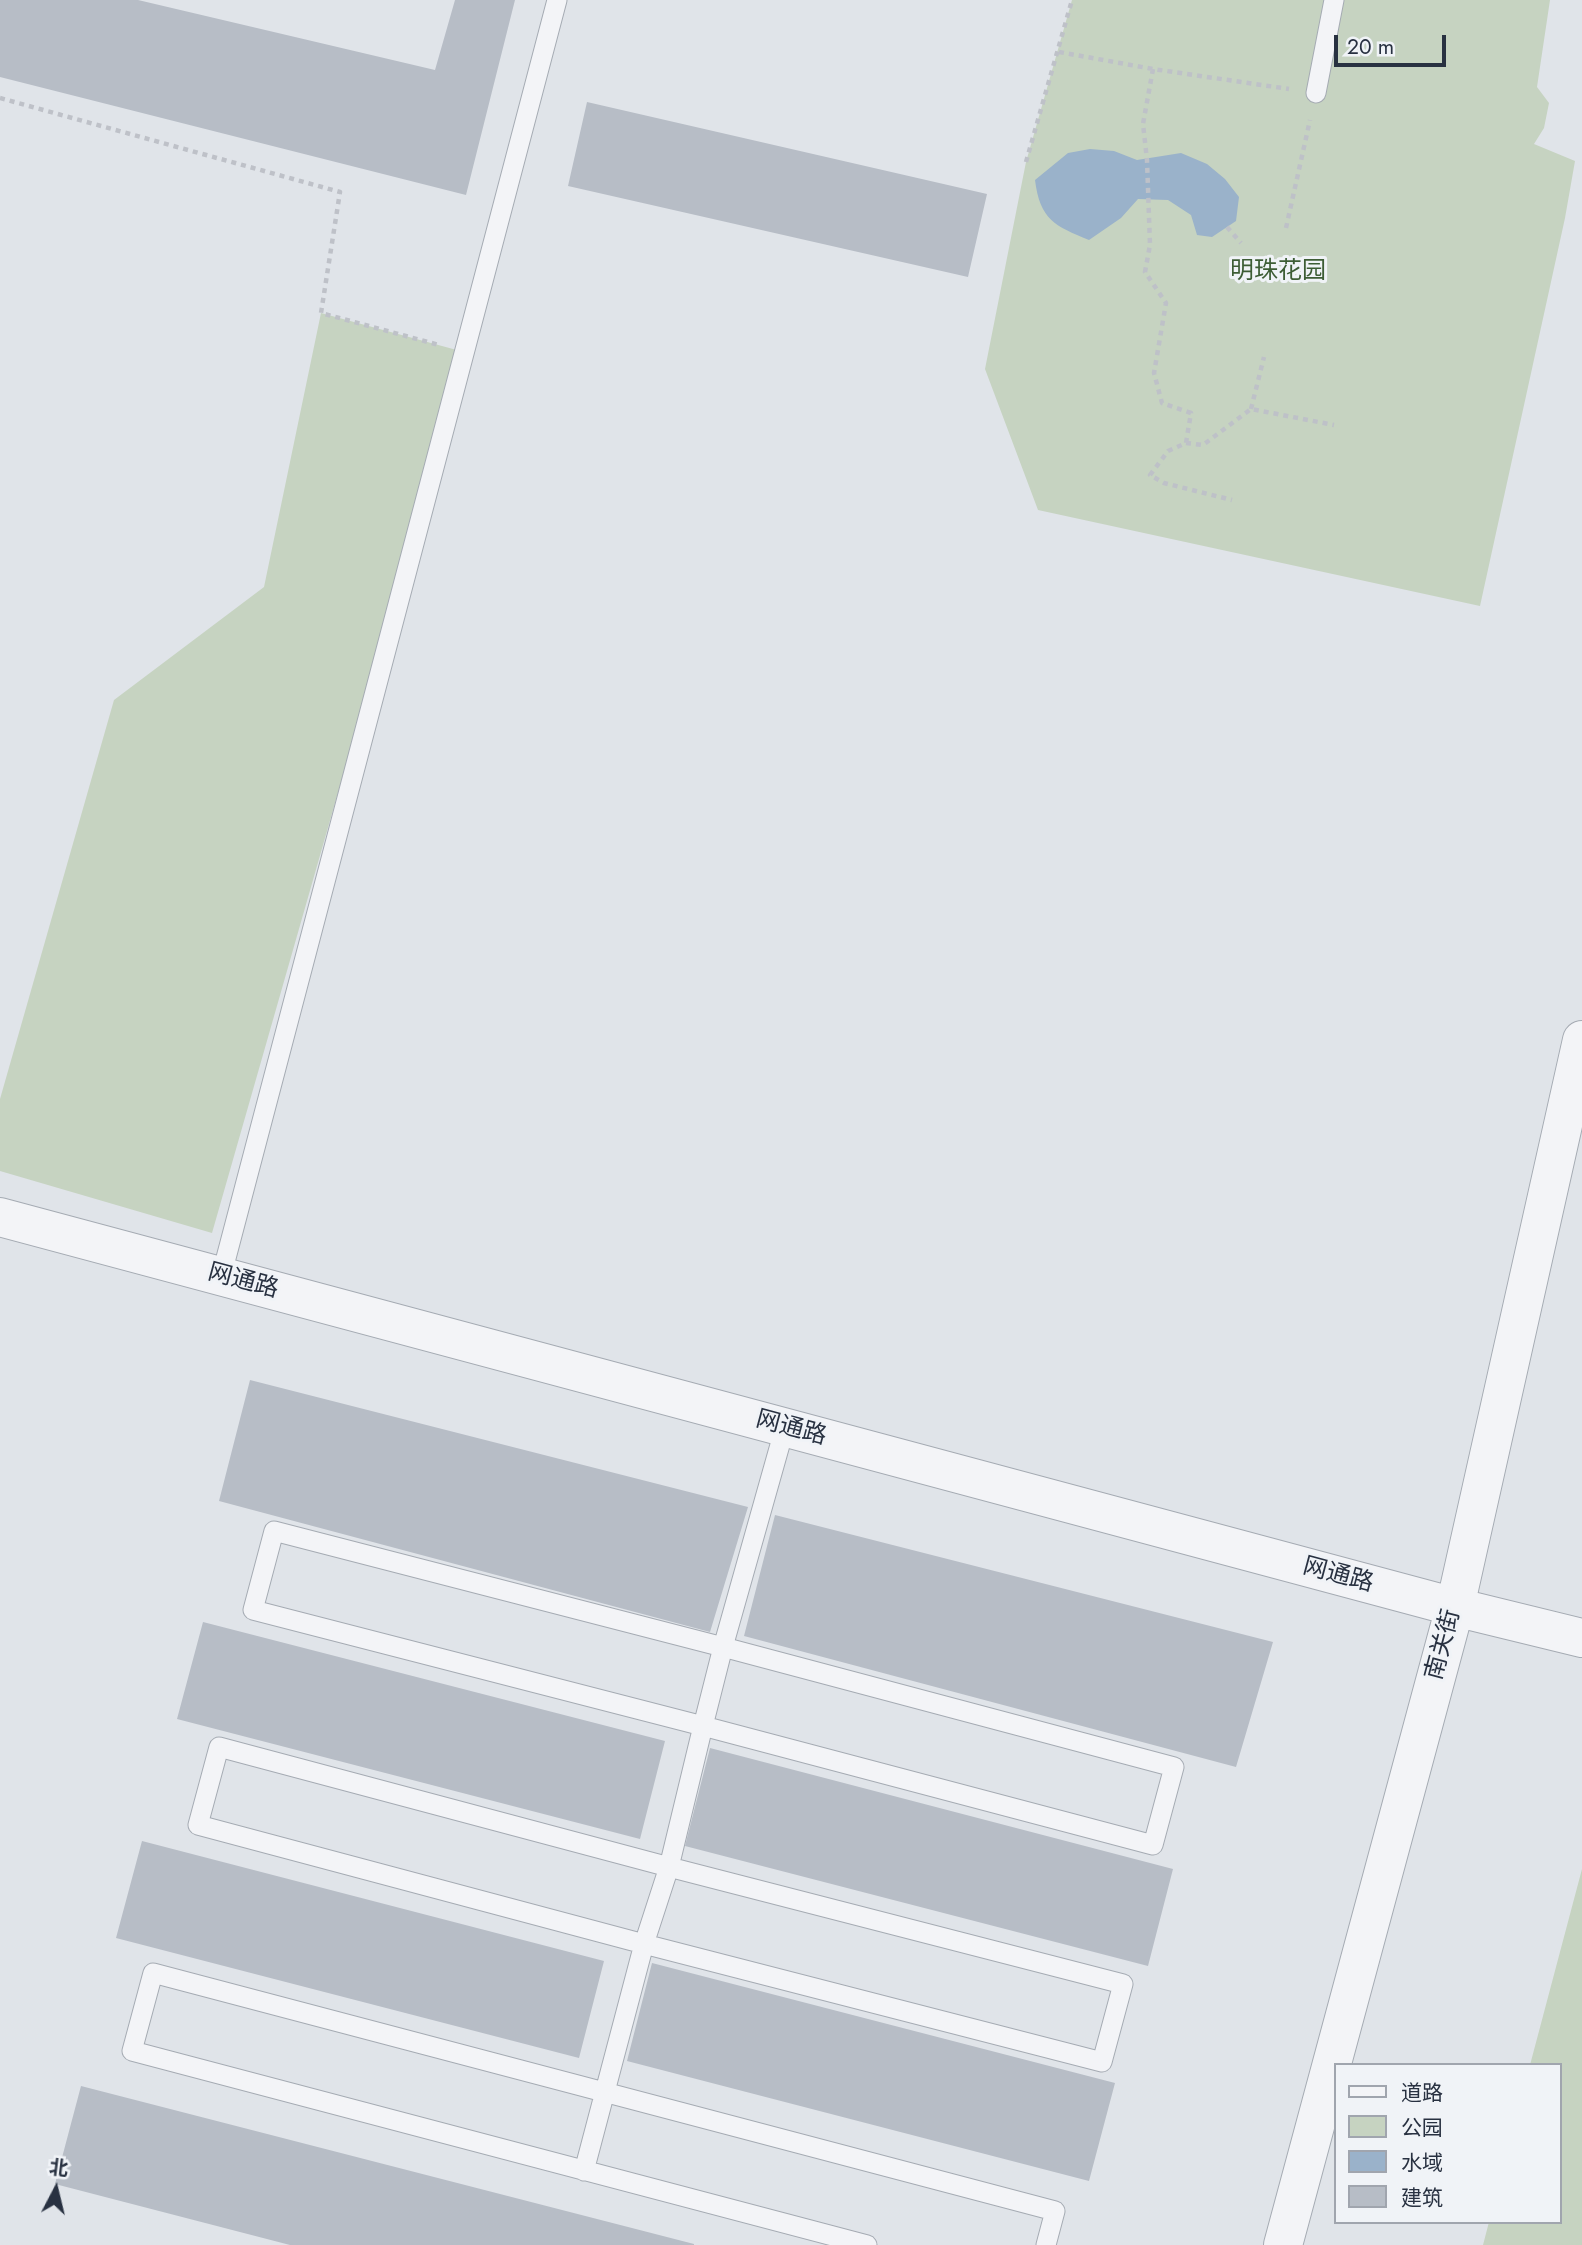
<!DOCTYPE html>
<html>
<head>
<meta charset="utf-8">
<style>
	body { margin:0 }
	#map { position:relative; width:1582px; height:2245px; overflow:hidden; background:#e0e4e9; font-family:Jost,"Noto Sans SC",sans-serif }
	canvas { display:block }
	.legend { position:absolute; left:1334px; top:2063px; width:228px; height:161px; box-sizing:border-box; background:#f0f3f7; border:2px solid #a0a5ae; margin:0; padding:9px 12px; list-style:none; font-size:21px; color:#283141 }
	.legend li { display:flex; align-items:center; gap:14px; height:35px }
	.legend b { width:35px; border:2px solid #a0a5ae }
	.north { position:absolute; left:21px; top:2154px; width:70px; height:70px; -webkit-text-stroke:5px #f0f3f7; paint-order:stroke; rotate:7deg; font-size:19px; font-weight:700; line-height:28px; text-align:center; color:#283141 }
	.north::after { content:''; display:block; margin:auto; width:24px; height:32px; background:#283141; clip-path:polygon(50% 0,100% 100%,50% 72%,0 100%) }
	.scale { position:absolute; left:1334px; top:35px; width:112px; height:32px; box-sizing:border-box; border:4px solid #283141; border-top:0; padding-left:9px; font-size:21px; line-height:24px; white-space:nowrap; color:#283141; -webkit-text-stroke:5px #f0f3f7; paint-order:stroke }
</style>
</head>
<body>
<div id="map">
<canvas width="1582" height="2245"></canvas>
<ul class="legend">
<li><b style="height:9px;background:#f3f4f7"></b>道路</li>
<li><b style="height:19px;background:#c6d3c1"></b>公园</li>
<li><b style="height:19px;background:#9ab2ca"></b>水域</li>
<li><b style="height:19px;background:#b7bdc6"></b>建筑</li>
</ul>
<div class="north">北</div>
<div class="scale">20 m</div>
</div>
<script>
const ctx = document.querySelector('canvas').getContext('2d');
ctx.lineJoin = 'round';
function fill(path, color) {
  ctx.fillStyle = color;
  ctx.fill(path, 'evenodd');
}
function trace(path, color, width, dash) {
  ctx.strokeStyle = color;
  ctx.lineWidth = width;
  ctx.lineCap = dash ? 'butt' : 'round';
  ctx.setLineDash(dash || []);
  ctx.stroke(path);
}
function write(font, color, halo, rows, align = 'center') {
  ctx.font = font + ' Jost,"Noto Sans SC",sans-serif';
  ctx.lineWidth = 6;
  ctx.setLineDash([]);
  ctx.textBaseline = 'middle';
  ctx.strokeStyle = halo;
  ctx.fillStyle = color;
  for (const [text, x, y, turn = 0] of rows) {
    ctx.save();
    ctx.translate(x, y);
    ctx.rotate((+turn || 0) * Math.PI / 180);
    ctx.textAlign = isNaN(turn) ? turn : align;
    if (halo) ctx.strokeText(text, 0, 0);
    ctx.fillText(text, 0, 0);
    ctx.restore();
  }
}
fill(new Path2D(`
	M1072,0H1550L1537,87L1549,103L1544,128L1534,144L1575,161L1565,218L1480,606L1038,510L985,369L1026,162Z
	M321,313L464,352L212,1233L0,1171V1099L114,700L264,587Z
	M1582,1869V2245H1483L1489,2222H1559V2065H1530Z`), '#c6d3c1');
fill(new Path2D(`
	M1090,149L1114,151L1137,160L1181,153L1207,164L1225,179L1239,197L1236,221L1212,237L1197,235L1191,215L1168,200L1138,199L1121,218L1089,240C1055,226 1040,220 1035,180L1068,153Z`), '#9ab2ca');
fill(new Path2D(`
	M0,0H138L435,70L455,0H515L466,195L0,77Z
	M587,102L987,194L968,277L568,186Z
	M250,1380L748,1507L710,1632L219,1501Z
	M775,1515L1273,1642L1236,1767L744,1636Z
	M203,1622L665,1741L640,1839L177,1719Z
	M710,1748L1173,1869L1148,1966L685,1846Z
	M142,1841L604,1961L579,2058L116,1938Z
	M652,1963L1115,2083L1089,2181L627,2061Z
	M81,2086L694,2244V2245H290L55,2184Z`), '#b7bdc6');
const lane = new Path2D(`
	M1316,93L1334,0
	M221,1277L557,0
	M219,1747L669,1867L1123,1984L1102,2062L644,1944L198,1825Z
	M584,2171L644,1944L669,1867L703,1726L1153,1845L1174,1767L723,1647L703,1726L253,1610L274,1531L723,1647L785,1427
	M867,2245L132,2051L153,1973L1055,2211L1046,2245`);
const street = new Path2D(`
	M0,1217L1455,1607L1582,1638
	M1283,2245L1455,1607L1582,1040`);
trace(lane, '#a5abb3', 21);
trace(street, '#a5abb3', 40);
trace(new Path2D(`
	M1059,52L1153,69L1289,89
	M1153,69L1143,124L1147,160L1150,245L1145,272L1166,303L1154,373L1162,403L1191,413L1186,443L1168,451L1150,475L1164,483L1232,500
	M0,98L340,192L321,313L439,345
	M1026,162L1072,0
	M1227,227L1241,243
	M1286,228L1310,120
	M1251,409L1264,357
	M1186,443L1203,445L1251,409L1334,425`), '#bec1c8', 4.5, [5, 5]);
trace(lane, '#f3f4f7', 19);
trace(street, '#f3f4f7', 38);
write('24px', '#3d5d35', '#f0f3f7', [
	["明珠花园",1278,272]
]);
write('24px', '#283141', '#f0f3f7', [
	["网通路",243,1282,15],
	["网通路",791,1429,15],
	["网通路",1338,1576,15],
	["南关街",1444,1645,-75]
]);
</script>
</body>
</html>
